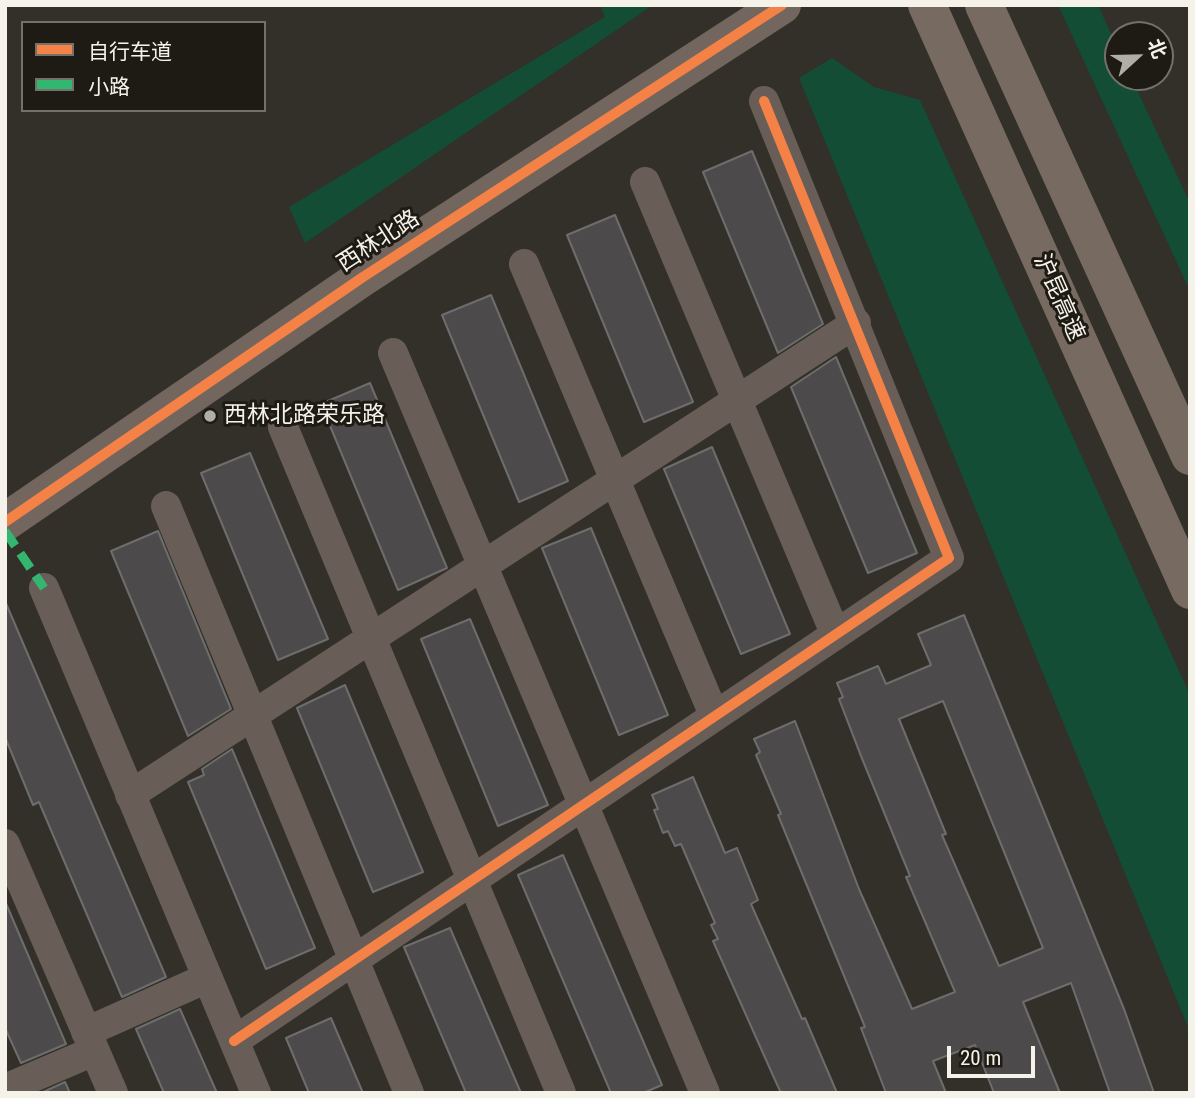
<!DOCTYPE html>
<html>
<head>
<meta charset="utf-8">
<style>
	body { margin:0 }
	#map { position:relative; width:1195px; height:1098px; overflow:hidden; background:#323028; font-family:"Roboto Condensed","Noto Sans SC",sans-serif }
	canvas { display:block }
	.frame { position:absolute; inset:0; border:7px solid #f5f3e9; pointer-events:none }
	.legend { position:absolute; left:21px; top:21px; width:245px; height:91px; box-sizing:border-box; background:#1d1b14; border:2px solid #737169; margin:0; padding:9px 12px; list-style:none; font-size:21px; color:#f5f3e9 }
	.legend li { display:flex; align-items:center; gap:14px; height:35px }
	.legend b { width:35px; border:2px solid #737169 }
	.north { position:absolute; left:1104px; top:21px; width:70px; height:70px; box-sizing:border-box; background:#1d1b14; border:2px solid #737169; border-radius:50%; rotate:68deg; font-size:19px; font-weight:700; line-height:28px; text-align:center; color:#f5f3e9 }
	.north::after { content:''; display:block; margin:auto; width:24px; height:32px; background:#b1afa5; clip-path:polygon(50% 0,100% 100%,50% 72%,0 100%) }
	.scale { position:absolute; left:947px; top:1046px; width:88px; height:32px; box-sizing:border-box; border:4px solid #f5f3e9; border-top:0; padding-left:9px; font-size:21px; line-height:24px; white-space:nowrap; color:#f5f3e9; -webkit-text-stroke:5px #1d1b14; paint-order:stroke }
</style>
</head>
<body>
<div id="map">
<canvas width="1195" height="1098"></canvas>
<div class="frame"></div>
<ul class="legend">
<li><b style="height:9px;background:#f48246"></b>自行车道</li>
<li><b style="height:9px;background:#33b770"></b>小路</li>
</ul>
<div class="north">北</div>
<div class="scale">20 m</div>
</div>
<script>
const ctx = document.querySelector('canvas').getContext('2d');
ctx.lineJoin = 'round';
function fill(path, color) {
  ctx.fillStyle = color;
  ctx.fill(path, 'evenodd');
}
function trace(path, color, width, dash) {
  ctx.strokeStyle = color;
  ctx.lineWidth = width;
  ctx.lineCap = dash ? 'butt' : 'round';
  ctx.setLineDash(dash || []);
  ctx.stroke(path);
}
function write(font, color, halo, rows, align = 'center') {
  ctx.font = font + ' "Roboto Condensed","Noto Sans SC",sans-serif';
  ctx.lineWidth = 6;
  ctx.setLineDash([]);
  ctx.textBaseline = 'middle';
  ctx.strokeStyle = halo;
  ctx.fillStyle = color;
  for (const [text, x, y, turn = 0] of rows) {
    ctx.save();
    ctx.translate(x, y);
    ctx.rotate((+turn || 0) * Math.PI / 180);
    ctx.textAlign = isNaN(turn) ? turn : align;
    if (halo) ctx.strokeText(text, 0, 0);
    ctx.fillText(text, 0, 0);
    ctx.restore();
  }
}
fill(new Path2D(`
	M600,5H653L305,243L289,207L605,17Z
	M1058,5H1098L1118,49V77H1131L1190,203V291Z
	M832,58L874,87L920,100L1190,695V1032L799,78Z`), '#134d35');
const building = new Path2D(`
	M752,151L823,324L778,353L703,172Z
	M615,215L693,402L644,422L567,235Z
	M491,295L568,481L519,502L442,315Z
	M836,357L917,553L868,573L791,387Z
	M370,383L447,568L398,590L321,404Z
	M712,447L790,634L741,654L664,469Z
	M250,453L328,639L278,660L201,473Z
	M591,528L668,715L619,735L542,548Z
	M158,531L231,709L188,736L111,551Z
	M5,601L166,977L122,997L39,802L33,805L5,737Z
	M964,615L1124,1009L1154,1093H1110L1071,983L1023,1002L1060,1093H994L975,1045L933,1061L946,1093H886L861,1028L865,1027L778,815L781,814L756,755L760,752L754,739L795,721L859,889L912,1009L955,992L906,877L910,876L861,756L839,699L843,697L837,683L878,666L886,684L931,665L918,634ZM943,701L1043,948L999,966L942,835L946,834L899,719Z
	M470,619L548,805L498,826L421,639Z
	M345,685L423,872L373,892L297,708Z
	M232,749L315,948L266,969L188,782L204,775L202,769Z
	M693,777L725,853L737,848L758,900L751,904L802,1019L805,1018L837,1093H781L775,1080L713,941L718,939L711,925L715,923L681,844L675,846L668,831L663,833L654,810L658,809L652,795Z
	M563,855L662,1085L643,1093H611L518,875Z
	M5,901L66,1044L21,1063L5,1028Z
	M450,928L521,1093H466L404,947Z
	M180,1009L217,1093H164L136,1029Z
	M331,1018L363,1093H309L286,1038Z
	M65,1082L70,1093H41Z`);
fill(building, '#4c4a4a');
trace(building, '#6e6d6d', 2);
trace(new Path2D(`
	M645,182L835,633
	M524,264L714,715
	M393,353L705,1093
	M283,427L561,1093
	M166,506L409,1093
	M44,588L256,1093
	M130,795L856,323
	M5,844L113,1093
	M86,1032L207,978
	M234,1041L949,558L764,101
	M5,1089L94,1051`), '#685e57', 30);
trace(new Path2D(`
	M5,522L363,277L782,5`), '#73665e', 38);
trace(new Path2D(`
	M927,5L1190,590
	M984,5L1190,456`), '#776a60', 38);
trace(new Path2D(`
	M5,531L44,588`), '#33b770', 9, [18, 9]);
trace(new Path2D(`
	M5,522L363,277L782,5
	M234,1041L949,558L764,101`), '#f48246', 10);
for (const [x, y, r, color] of [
	[210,416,7,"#b1afa5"]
]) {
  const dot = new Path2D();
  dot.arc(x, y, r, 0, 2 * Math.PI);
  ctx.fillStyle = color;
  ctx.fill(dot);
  trace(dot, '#1d1b14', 2.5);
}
write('23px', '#f5f3e9', '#1d1b14', [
	["西林北路",379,242,-33],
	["沪昆高速",1058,298,66]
]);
write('23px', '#f5f3e9', '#1d1b14', [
	["西林北路荣乐路",224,416]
], 'left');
</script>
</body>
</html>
